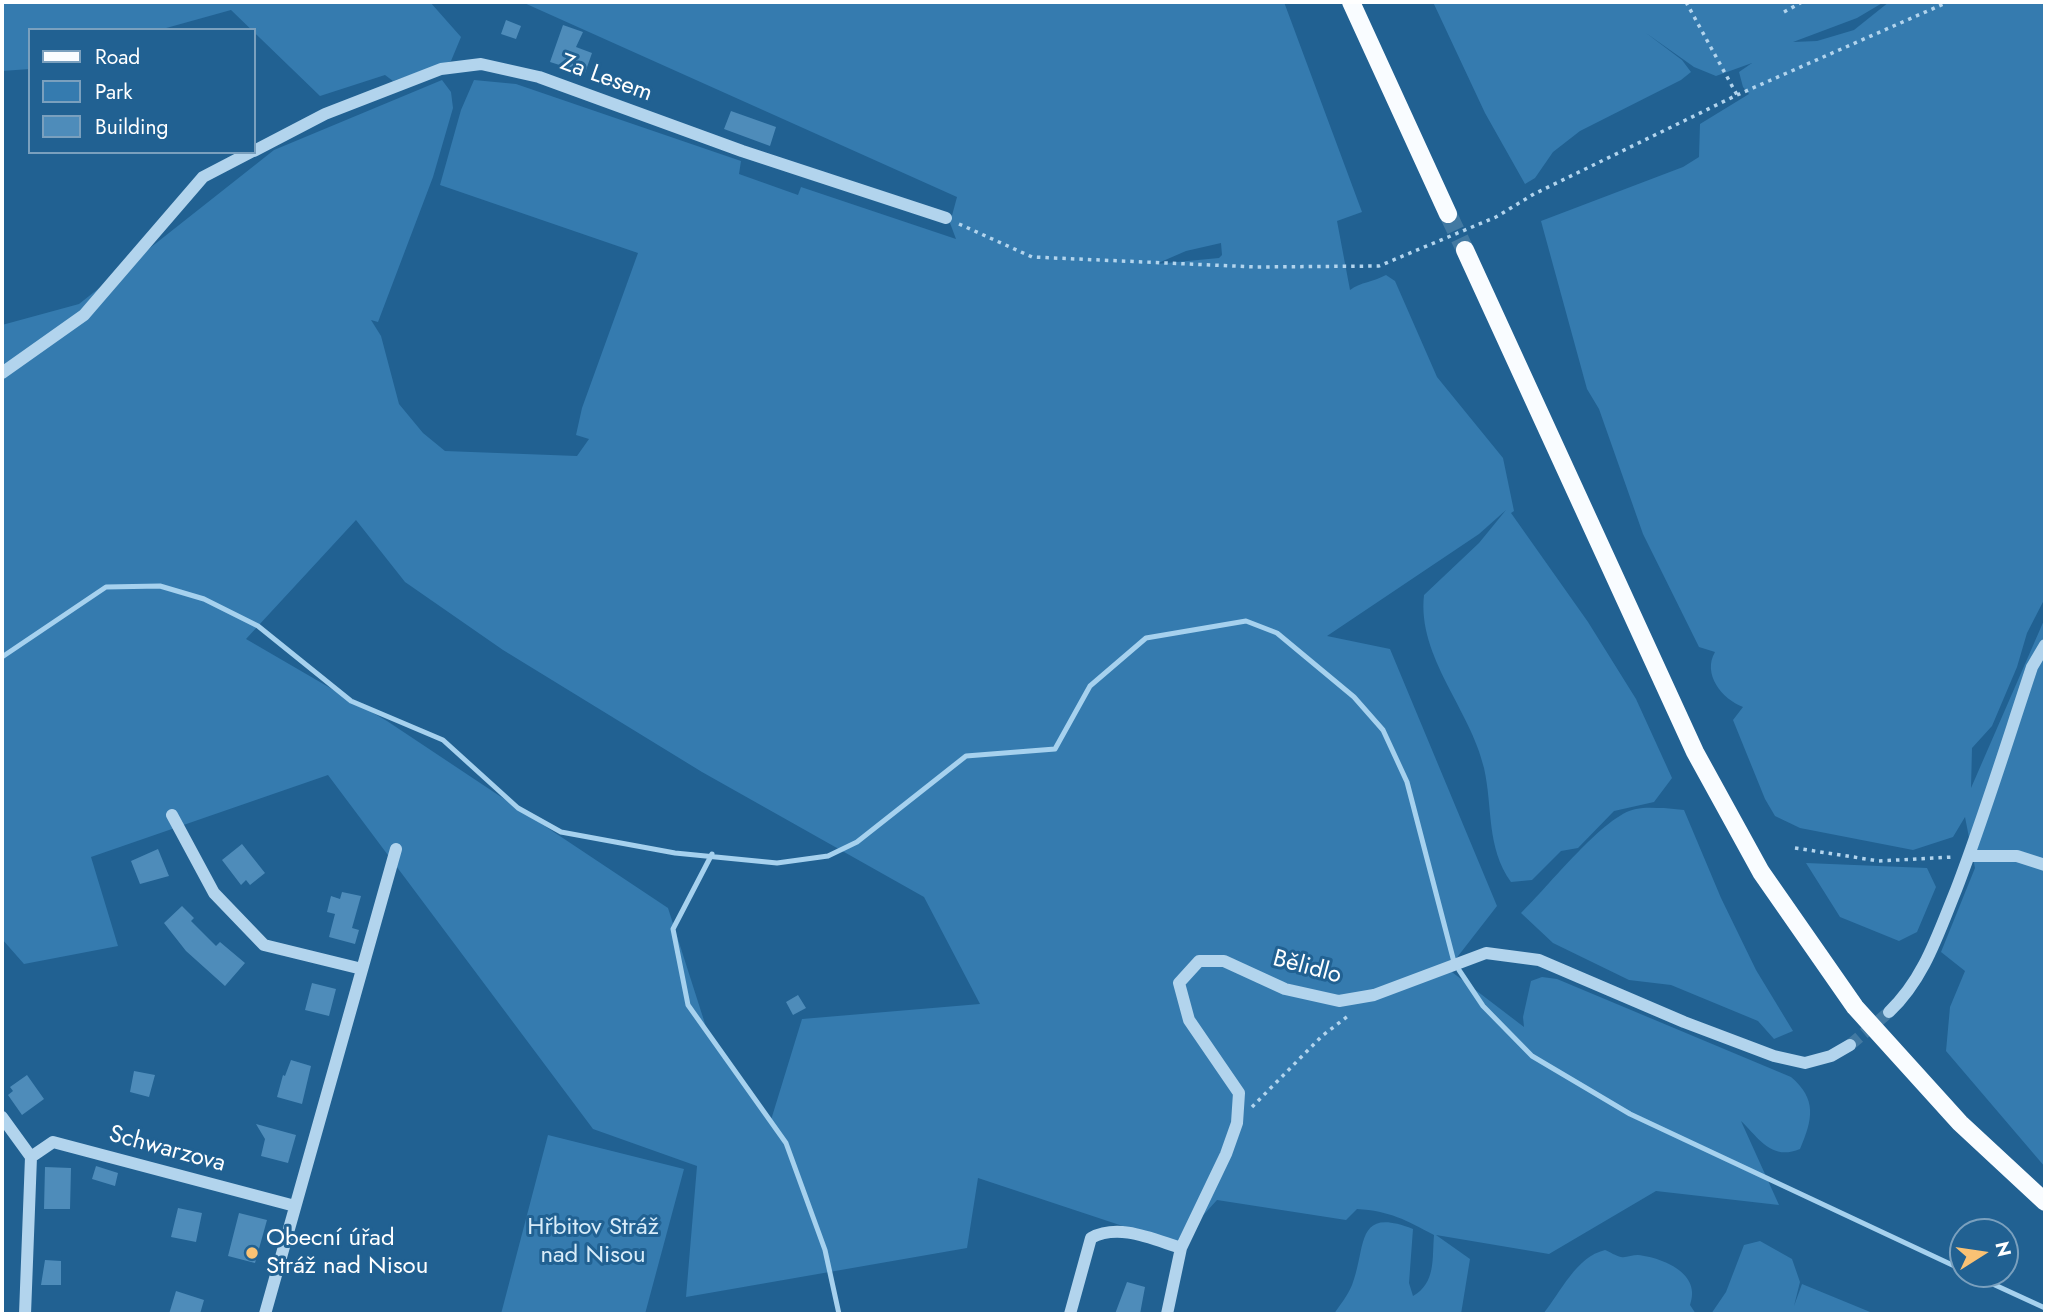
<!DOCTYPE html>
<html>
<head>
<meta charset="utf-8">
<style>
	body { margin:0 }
	#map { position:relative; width:2047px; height:1316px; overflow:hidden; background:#216192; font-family:Jost,sans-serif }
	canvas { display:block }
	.frame { position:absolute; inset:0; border:4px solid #fff; pointer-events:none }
	.legend { position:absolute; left:28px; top:28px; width:228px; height:126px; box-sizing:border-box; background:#216192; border:2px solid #7aa0be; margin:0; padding:9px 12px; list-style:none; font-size:21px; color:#fff }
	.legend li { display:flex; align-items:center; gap:14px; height:35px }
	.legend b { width:35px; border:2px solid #7aa0be }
	.north { position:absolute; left:1949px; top:1218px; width:70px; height:70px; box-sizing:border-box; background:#216192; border:2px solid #7aa0be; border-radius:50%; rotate:78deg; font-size:19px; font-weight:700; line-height:28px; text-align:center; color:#fff }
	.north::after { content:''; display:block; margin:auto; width:24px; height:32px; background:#fac274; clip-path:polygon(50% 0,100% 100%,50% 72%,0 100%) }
</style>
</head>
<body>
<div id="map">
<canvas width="2047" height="1316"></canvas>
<div class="frame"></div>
<ul class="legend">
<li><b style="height:9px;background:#f9fcff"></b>Road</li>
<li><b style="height:19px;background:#357baf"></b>Park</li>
<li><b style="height:19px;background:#4e8cba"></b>Building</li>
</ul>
<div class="north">N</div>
</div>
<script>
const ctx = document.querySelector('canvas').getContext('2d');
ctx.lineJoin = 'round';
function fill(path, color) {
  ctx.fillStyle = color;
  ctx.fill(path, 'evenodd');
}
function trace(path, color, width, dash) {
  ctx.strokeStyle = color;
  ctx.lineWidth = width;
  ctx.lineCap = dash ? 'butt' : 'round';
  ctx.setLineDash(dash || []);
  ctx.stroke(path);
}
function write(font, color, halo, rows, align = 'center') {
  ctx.font = font + ' Jost,sans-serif';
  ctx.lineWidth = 6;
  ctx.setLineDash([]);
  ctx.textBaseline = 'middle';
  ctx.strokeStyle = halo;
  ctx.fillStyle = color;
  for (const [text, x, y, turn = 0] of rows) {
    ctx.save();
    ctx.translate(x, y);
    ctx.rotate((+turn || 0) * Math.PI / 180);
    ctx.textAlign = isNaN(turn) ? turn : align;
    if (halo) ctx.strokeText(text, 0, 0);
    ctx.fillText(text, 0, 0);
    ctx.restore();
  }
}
fill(new Path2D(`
	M2,2H430L461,37L451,61L393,81L385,75L320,96L231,10L159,30H30V69L2,71Z
	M522,2H1284L1362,212L1337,221L1350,290C1361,282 1373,282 1386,275L1395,281L1437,377L1503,458L1514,511L1511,513L1588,622L1636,699L1672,778L1654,802L1614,811L1578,848L1561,851L1532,880L1511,882C1486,847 1493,808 1484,768C1471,710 1417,657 1424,595L1479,543L1506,510L1479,534L1327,636L1390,649L1497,906L1448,969L1524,1027L1523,1017L1531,981L1542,977L1557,979L1791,1077C1817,1099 1813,1119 1800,1149C1771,1161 1759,1138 1741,1121L1779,1205L1656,1191L1549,1254L1436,1235L1470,1259L1461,1314H1334C1340,1305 1348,1295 1352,1285C1367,1247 1354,1206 1413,1229L1409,1283L1413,1296C1436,1283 1432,1259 1434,1235C1406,1220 1390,1211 1357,1209L1346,1220L1217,1200L1177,1244L978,1178L967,1248L686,1297L697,1166L593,1129L328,775L91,857L118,946L24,964L2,939V325L79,304L274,150L442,80L451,92L453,108L433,177L378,322L371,320L381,336L399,404L423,433L445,451L577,456L589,439L576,435L582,408L638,253L440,185L461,110L474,80L516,84L741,161L739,174L798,195L801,187L956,239L950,223L957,197ZM1221,243L1222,255L1219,258L1156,264L1186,251ZM356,520L405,582L503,650L702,772L924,897L980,1004L802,1019L771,1120L707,1030L668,908L387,721L246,639Z
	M1433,2H1884L1857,18L1793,42L1817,41L1854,30L1889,2H2045V598L2027,633L2017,667L1992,726L1972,748L1971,788L2045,618V1167L1946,1051L1950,1007L1965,971L1941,952L1975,868L1965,817L1953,837L1913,850L1800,828L1775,816L1765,799L1733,720L1743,707C1722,699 1702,674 1715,652L1699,647L1643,534L1599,409L1587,389L1541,221L1683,167L1699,157L1700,124L1749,94L1743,87L1739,72L1752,63L1716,76L1694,67L1646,33L1682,60L1691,72L1681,80L1580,131L1553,152L1535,178L1525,184L1485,113Z
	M1664,808L1684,810L1721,898L1756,970L1793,1031L1774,1039L1758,1021L1671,985L1629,980L1553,943L1521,913C1548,887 1605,814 1636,809C1645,807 1655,808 1664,808Z
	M1806,863L1927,868L1936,887L1917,932L1899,941L1840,917Z
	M548,1135L684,1169L645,1314H501Z
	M1760,1241L1792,1259L1800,1282L1794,1306L1802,1284L1875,1314H1711L1726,1292L1744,1245Z
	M1605,1250C1610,1252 1616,1256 1621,1257C1626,1258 1632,1255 1638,1255C1664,1258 1702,1274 1690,1305L1696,1314H1543C1561,1292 1576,1257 1605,1250Z`), '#357baf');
trace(new Path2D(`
	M2,657L106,587L160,586L204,599L258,626L351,701L443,740L518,808L561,832L675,853L777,863L828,856L857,842L966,756L1055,749L1090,686L1146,638L1246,621L1277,633L1354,697L1383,730L1407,782L1454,962
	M712,854L673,929L688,1005L786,1143L825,1250L839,1314
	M1459,970L1483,1006L1532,1056L1630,1114L1963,1270
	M1971,1274L2045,1308`), '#a6d1ee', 5);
fill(new Path2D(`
	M506,20L521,26L516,39L501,34Z
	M563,25L583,32L576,47L592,53L585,73L550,62Z
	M731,111L776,127L770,146L724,129Z
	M242,844L265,873L250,885L246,880L241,885L222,860Z
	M158,849L169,876L140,884L131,861Z
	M342,892L361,896L352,928L359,930L355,944L329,937L335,914L327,912L331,896L340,899Z
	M182,906L194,918L191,921L216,946L220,942L245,963L225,986L186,951L164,923Z
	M312,983L336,989L329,1016L305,1010Z
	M798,995L806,1008L793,1015L786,1002Z
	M291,1060L311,1066L302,1104L277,1097L283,1075L285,1076Z
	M134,1071L155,1075L149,1097L130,1092Z
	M27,1075L44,1099L22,1115L8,1095L13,1091L10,1087Z
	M256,1124L296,1135L288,1163L261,1156L265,1139Z
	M96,1166L118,1173L115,1186L92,1179Z
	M45,1167L71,1168L70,1209H44Z
	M178,1208L202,1213L196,1242L171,1237Z
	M239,1213L267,1220L255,1263L228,1256Z
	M45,1260L61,1261V1285H41Z
	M1127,1282L1145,1287L1140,1314H1115Z
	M176,1291L204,1300L200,1314H169Z`), '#4e8cba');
trace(new Path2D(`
	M1850,1045L1889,1012`), '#4279a2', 12, [12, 6]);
trace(new Path2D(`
	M1448,214L1465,250`), '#4279a2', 18, [18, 9]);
trace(new Path2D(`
	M1686,2L1737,95
	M1784,12L1802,2
	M959,224L1032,257L1257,267L1379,266L1496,217L1534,194L1737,95L1948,2
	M1795,848L1879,861L1953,857
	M1252,1107L1322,1036L1348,1016`), '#b2d4ed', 3.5, [3.5, 5]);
trace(new Path2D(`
	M254,151L325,114L441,69L481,64L539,77L742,151L946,218
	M2,373L84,315L203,177L251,152
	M172,815L214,893L264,945L362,969
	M1969,856H2017L2045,865
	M1889,1012C1924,979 1938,934 1956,890C1984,817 2007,742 2032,667L2045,645
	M2,1117L31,1157L25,1314
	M31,1157L53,1142L295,1206
	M265,1314L396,849
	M1070,1314L1091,1238C1119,1223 1152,1239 1181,1248
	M1167,1314L1181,1248L1226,1154L1237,1123L1239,1093L1189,1020L1179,983L1199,961H1224L1285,989L1339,1001L1374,995L1486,953L1539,960L1684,1022L1774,1056L1805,1063L1831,1056L1850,1045`), '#b2d4ed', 12);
trace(new Path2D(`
	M1351,2L1448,214
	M1465,250L1695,752L1761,872L1855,1007L1960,1123L2045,1202`), '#f9fcff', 18);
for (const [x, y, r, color] of [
	[252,1253,7,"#fac274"]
]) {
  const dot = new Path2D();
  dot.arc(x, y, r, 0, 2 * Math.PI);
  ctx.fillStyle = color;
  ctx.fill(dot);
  trace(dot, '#216192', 2.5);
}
write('24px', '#fff', '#216192', [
	["Za Lesem",606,79,20],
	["Bělidlo",1307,968,15],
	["Schwarzova",167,1150,15]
]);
write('24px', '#d8ecf9', '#216192', [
	["Hřbitov Stráž",593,1228],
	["nad Nisou",593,1256]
]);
write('24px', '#fff', '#216192', [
	["Obecní úřad",266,1239],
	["Stráž nad Nisou",266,1267]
], 'left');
</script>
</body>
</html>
